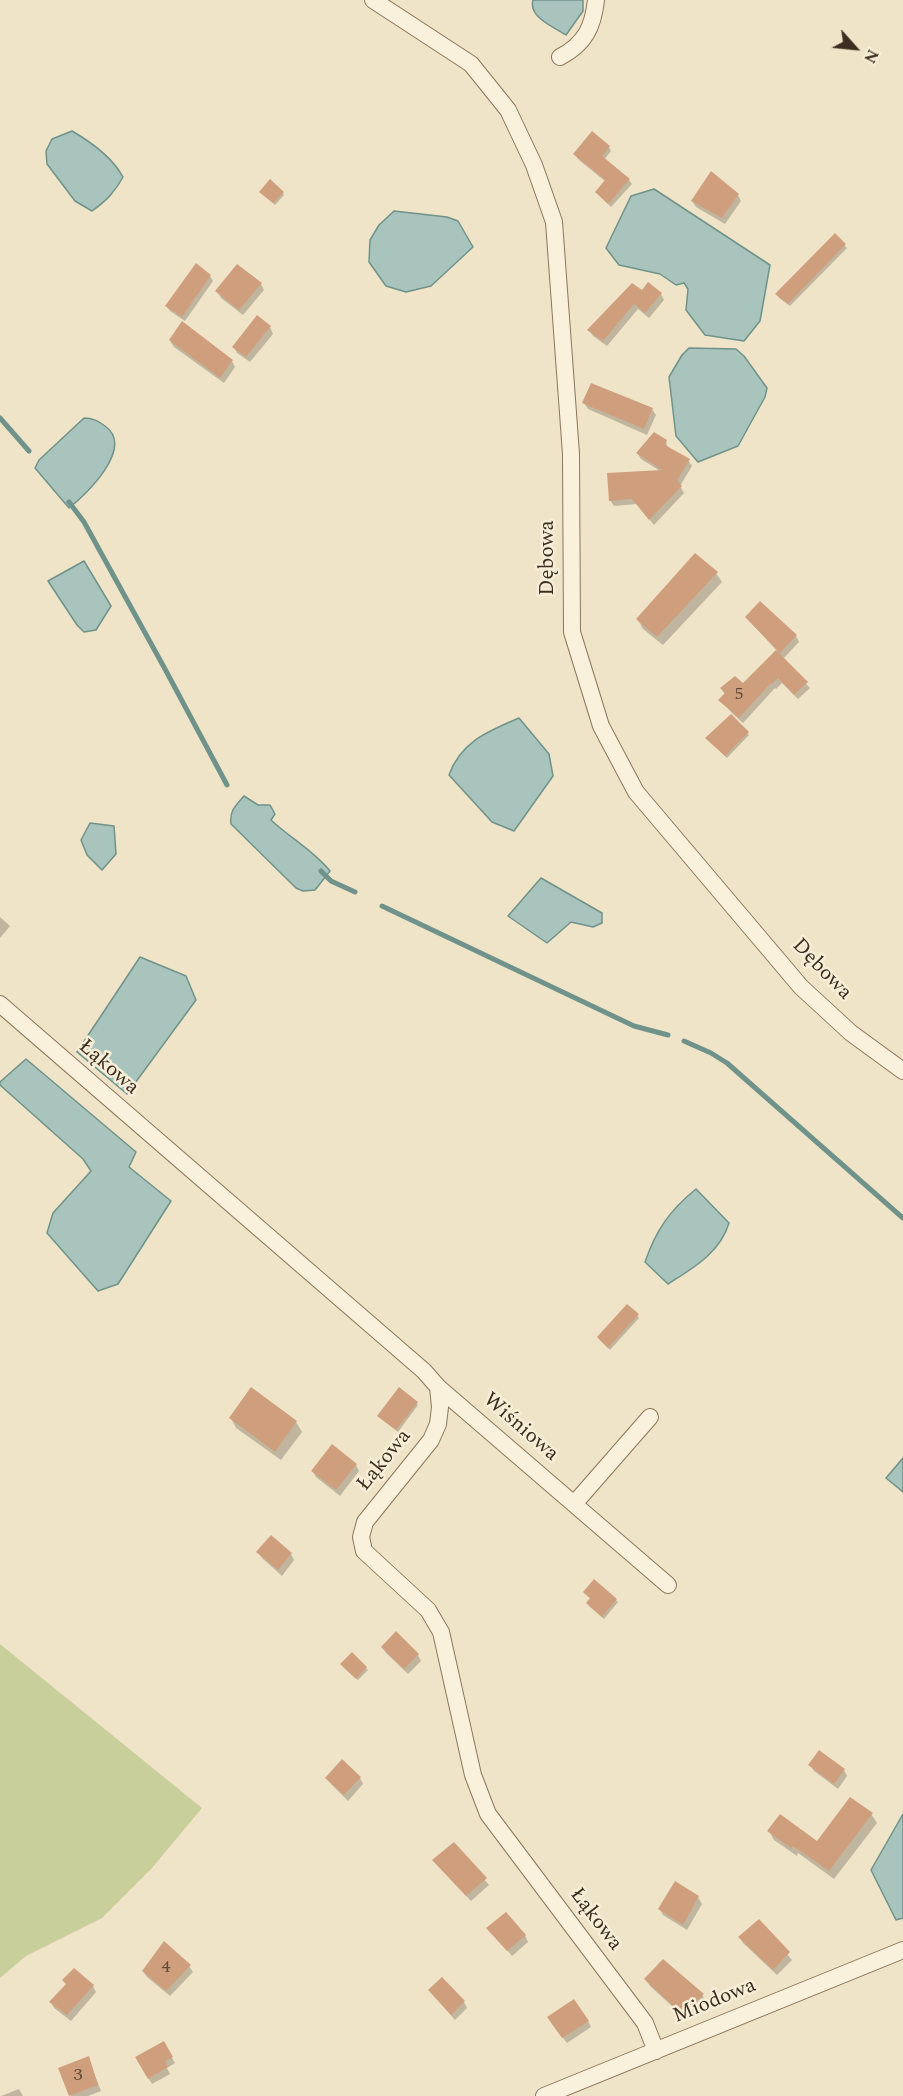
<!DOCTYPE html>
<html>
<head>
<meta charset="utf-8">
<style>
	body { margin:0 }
	#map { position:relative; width:903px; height:2096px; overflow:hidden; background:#f0e4c8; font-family:Spectral,serif }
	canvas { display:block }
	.north { position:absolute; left:825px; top:18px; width:60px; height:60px; -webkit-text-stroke:4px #f7eed8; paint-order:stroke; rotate:117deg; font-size:16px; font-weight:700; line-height:24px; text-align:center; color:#3d2e20 }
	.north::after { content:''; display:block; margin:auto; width:21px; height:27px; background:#3d2e20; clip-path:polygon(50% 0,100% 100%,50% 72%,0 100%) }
</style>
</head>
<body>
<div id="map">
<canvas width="903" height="2096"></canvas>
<div class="north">N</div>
</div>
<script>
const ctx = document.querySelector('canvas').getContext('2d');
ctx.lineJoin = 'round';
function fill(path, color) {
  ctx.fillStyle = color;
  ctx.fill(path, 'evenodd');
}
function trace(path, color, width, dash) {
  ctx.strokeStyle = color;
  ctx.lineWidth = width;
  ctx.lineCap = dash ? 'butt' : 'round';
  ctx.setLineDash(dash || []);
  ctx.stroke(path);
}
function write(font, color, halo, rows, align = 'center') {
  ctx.font = font + ' Spectral,serif';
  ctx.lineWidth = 5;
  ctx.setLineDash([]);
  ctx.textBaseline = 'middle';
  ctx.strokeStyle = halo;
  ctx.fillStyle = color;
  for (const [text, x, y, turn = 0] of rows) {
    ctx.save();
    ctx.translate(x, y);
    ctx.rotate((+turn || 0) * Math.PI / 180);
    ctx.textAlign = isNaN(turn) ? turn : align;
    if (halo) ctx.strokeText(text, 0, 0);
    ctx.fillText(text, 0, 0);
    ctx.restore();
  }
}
fill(new Path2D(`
	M0,1644L202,1808L152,1868L102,1918L26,1956L0,1978Z`), '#c9cf9b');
const water = new Path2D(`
	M533,0H583V11L566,35C554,27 528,17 533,0Z
	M72,131C91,142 112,157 123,177C115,192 106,201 92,211L75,201L47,164L46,151L52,139Z
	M654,189L770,265L760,321L744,341L705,335L686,310L688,289L684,283L676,285L660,274L619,265L606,248L631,196Z
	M394,211L447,217L458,221L473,247L431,286L406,292L386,286L369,262L370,240L379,225Z
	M689,348L736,349L744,356L767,388L765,397L738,446L698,462L676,436L669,377L682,355Z
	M84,418C93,418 98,421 105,426C135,447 87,494 69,508L35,468L39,460Z
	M84,561L111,606L96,630L84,632L77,625L48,581Z
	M519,718L549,754L553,776L514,831L492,822L449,775C461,741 489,731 519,718Z
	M244,796L258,805H270L275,814L271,820C290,838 313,850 330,871L315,890L303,891L296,888L231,824C229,811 236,805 244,796Z
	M90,823L114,826L116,854L102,870L87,855L81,840Z
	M541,878L602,913V923L593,927L571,922L547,943L508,916Z
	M140,957L186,976L196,1000L127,1094L77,1052Z
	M26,1059L136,1152L129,1167L171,1201L118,1284L98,1291L47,1233L53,1213L91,1171L83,1159L0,1085V1082Z
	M696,1189L729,1223C720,1253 693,1268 668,1284L645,1262C656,1230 670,1210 696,1189Z
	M903,1458V1492L886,1478Z
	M903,1814V1918L896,1920L871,1870Z`);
fill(water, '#a9c4bc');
trace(water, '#6f938a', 1.5);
fill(new Path2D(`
	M609,147L611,151L604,160L629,180L632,184L611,207L597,193L606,182L578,159L575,154Z
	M260,192L283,193L284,195L275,205Z
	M738,195L741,201L725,224L696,207L692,201Z
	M835,235L847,248L790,306L778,297Z
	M210,276L213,281L185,321L170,311L167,307Z
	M261,284L264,290L243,315L221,298L217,291Z
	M642,292L661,294L664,300L649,318L638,309L607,346L593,336L589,330Z
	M270,327L273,334L250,362L237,353L234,347Z
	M170,341L232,361L235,367L224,383L174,347Z
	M584,403L652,409L656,415L647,435L588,409Z
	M666,441L668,449L688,460L692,466L680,486L684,493L654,525L637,504L614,506L610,500L660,471L641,459L638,454Z
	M716,573L722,582L663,645L643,629L638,620Z
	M746,617L796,636L799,642L783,659L810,688L798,699L782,683L776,689L775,688L743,723L733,714L732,716L749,735L727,758L707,738L733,714L720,700L725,695L722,689L743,685L777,651Z
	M0,917L10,926L0,938Z
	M637,1315L639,1318L610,1350L600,1340Z
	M416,1403L418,1405L398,1432L380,1418Z
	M231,1418L296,1422L302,1432L281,1460L236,1428Z
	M356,1465L359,1471L340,1496L316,1477L313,1471Z
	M258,1552L291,1554L294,1560L282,1576L262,1558Z
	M584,1593L616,1600L618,1602L604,1619L589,1606L588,1604L591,1599Z
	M382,1647L418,1655L421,1661L408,1674L386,1653Z
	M343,1667L366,1668L368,1670L358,1680Z
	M810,1765L844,1770L847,1776L838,1789L814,1771Z
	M327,1778H360L363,1784L348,1801L331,1784Z
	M871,1814L877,1823L834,1879L798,1853L797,1856L774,1840L769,1831L817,1843Z
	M454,1844L489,1885L471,1901L434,1861Z
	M675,1883L698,1897L702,1904L687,1930L663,1915L660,1909Z
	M759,1921L792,1960L777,1975L743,1943L740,1937Z
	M488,1928L525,1935L528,1942L512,1956Z
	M189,1966L193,1972L170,1996L147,1977L143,1971Z
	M646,1980L702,1995L706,2001L687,2020L650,1986Z
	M64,1981L93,1986L96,1992L71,2021L54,2008L51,2002L67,1985Z
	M430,1991L464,2002L467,2008L455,2020Z
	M588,2021L591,2027L567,2043L552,2024Z
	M163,2043L175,2063L167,2068L170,2074L152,2084L137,2058Z
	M88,2058L101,2091L88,2096H71L60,2069Z
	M19,2089L23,2096H1Z`), '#0003');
trace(new Path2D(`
	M0,418L29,451
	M69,502L84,522L165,669L227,785
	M321,871L331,881L355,892
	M382,906L634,1026L668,1035
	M684,1041L711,1053L727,1063L903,1218`), '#6f938a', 5);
fill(new Path2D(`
	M592,131L610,146L602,156L630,179L608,204L595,192L605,180L573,154Z
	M711,171L739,194L722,218L691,201Z
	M270,179L284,192L273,203L259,192Z
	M835,233L846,244L788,304L775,294Z
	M196,263L211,275L182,317L165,306Z
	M237,264L262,283L239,310L215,291Z
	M648,282L662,293L645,313L634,304L603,341L587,330L632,283L642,290Z
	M257,315L271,326L246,357L232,347Z
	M182,321L233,360L220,378L169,340Z
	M591,383L653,408L644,429L582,403Z
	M654,432L667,440L665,445L690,459L677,480L682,486L649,520L632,499L609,501L607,473L662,470L636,453Z
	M695,553L718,572L657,637L636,619Z
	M760,601L797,635L780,653L745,617Z
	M776,650L808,682L794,695L778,678L772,684L771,683L739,718L718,700L725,693L720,688L735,676L743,683Z
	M731,714L749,732L725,756L705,738Z
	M627,1304L639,1314L608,1348L597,1337Z
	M251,1387L297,1421L275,1452L229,1418Z
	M399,1387L418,1402L396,1430L377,1416Z
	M332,1444L357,1464L336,1490L311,1471Z
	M271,1535L292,1553L278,1570L256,1552Z
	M594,1579L617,1599L602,1617L586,1603L590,1598L583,1592Z
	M396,1631L419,1654L404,1669L381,1647Z
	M352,1652L367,1667L356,1679L340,1664Z
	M819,1750L845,1769L834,1784L808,1765Z
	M342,1759L361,1777L344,1795L325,1778Z
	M850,1797L873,1813L829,1871L793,1846L791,1848L767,1831L780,1814L817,1841Z
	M454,1842L487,1878L466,1896L432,1860Z
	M675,1881L699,1896L683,1925L658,1909Z
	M506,1912L526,1935L507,1951L486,1928Z
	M759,1919L790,1952L773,1970L738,1937Z
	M164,1941L191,1965L166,1991L142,1971Z
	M663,1959L704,1994L683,2015L644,1979Z
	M74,1968L94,1985L67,2015L49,2002L66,1984L62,1980Z
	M442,1977L465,2001L451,2015L428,1990Z
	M574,1999L589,2021L562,2038L547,2017Z
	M164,2041L173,2057L165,2061L168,2067L148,2079L135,2057Z
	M89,2056L98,2085L69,2096L58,2068Z`), '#cf9f7d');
const street = new Path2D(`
	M373,0L471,64L508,110L534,165L554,222L571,454L572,632L601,726L636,792L801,987L851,1033L903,1071
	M560,57C585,44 593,27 596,0
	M0,1004L424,1371L438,1387L440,1407L438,1424L431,1440L365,1522L361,1537L364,1551L428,1610L441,1632L473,1775L488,1814L645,2023L656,2051
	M438,1387L668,1585
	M574,1504L650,1417
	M544,2096L903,1950`);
trace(street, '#8d765c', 18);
trace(street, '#faf1dc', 16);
write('18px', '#624a37', null, [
	["5",739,695],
	["4",166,1968],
	["3",78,2076]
]);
write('21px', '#3d2e20', '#f7eed8', [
	["Dębowa",549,558,-90],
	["Dębowa",821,970,46],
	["Łąkowa",108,1068,41],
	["Wiśniowa",520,1428,41],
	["Łąkowa",385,1461,-51],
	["Łąkowa",595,1920,53],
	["Miodowa",715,2002,-22]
]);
</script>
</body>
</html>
